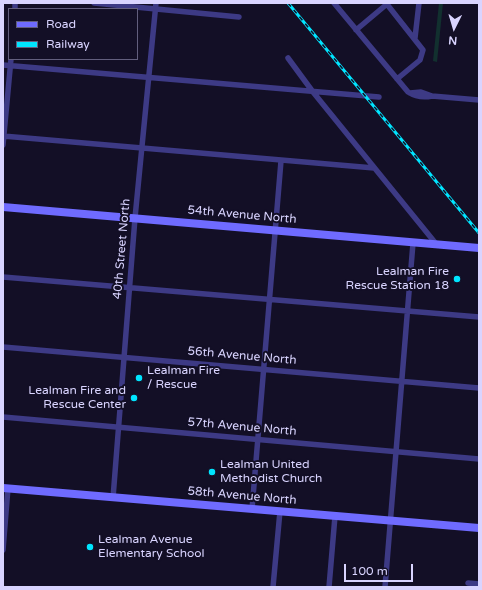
<!DOCTYPE html>
<html>
<head>
<meta charset="utf-8">
<style>
	body { margin:0 }
	#map { position:relative; width:482px; height:590px; overflow:hidden; background:#130f26; font-family:"Varela Round",sans-serif }
	canvas { display:block }
	.frame { position:absolute; inset:0; border:4px solid #d9d4ff; pointer-events:none }
	.legend { position:absolute; left:8px; top:8px; width:130px; height:52px; box-sizing:border-box; background:#130f26; border:1px solid #625e7d; margin:0; padding:5px 7px; list-style:none; font-size:12px; color:#d9d4ff }
	.legend li { display:flex; align-items:center; gap:8px; height:20px }
	.legend b { width:20px; border:1px solid #625e7d }
	.north { position:absolute; left:434px; top:8px; width:40px; height:40px; -webkit-text-stroke:3px #130f26; paint-order:stroke; rotate:185deg; font-size:11px; font-weight:700; line-height:16px; text-align:center; color:#d9d4ff }
	.north::after { content:''; display:block; margin:auto; width:14px; height:18px; background:#d9d4ff; clip-path:polygon(50% 0,100% 100%,50% 72%,0 100%) }
	.scale { position:absolute; left:344px; top:564px; width:69px; height:18px; box-sizing:border-box; border:2px solid #d9d4ff; border-top:0; padding-left:5px; font-size:12px; line-height:14px; white-space:nowrap; color:#d9d4ff; -webkit-text-stroke:3px #130f26; paint-order:stroke }
</style>
</head>
<body>
<div id="map">
<canvas width="482" height="590"></canvas>
<div class="frame"></div>
<ul class="legend">
<li><b style="height:5px;background:#6f6bff"></b>Road</li>
<li><b style="height:5px;background:#00e5ff"></b>Railway</li>
</ul>
<div class="north">N</div>
<div class="scale">100 m</div>
</div>
<script>
const ctx = document.querySelector('canvas').getContext('2d');
ctx.lineJoin = 'round';
function fill(path, color) {
  ctx.fillStyle = color;
  ctx.fill(path, 'evenodd');
}
function trace(path, color, width, dash) {
  ctx.strokeStyle = color;
  ctx.lineWidth = width;
  ctx.lineCap = dash ? 'butt' : 'round';
  ctx.setLineDash(dash || []);
  ctx.stroke(path);
}
function write(font, color, halo, rows, align = 'center') {
  ctx.font = font + ' "Varela Round",sans-serif';
  ctx.lineWidth = 4;
  ctx.setLineDash([]);
  ctx.textBaseline = 'middle';
  ctx.strokeStyle = halo;
  ctx.fillStyle = color;
  for (const [text, x, y, turn = 0] of rows) {
    ctx.save();
    ctx.translate(x, y);
    ctx.rotate((+turn || 0) * Math.PI / 180);
    ctx.textAlign = isNaN(turn) ? turn : align;
    if (halo) ctx.strokeText(text, 0, 0);
    ctx.fillText(text, 0, 0);
    ctx.restore();
  }
}
fill(new Path2D(`
	M439,3H443L437,62L433,61Z`), '#12302f');
trace(new Path2D(`
	M94,3L239,17
	M334,3L408,92C416,97 423,98 432,96
	M386,3L423,50L420,60L397,79
	M15,9V3
	M356,30L387,4
	M415,38L419,3
	M288,58L313,92L437,245
	M3,65L379,97
	M410,93L421,92L432,96L479,100
	M3,136L374,168
	M3,145L11,59
	M3,277L479,317
	M3,347L479,388
	M3,417L479,459
	M113,498L135,218L156,3
	M252,509L281,161
	M3,550L8,488
	M468,583L479,584
	M273,587L280,511
	M329,587L335,516
	M385,587L413,243`), '#3d3a85', 5.5);
trace(new Path2D(`
	M3,207L479,248
	M3,488L479,528`), '#6f6bff', 8);
const rail = new Path2D(`
	M288,3L479,233`);
trace(rail, '#00e5ff', 3);
trace(rail, '#130f26', 1.5, [4.5]);
for (const [x, y, r, color] of [
	[457,279,4,"#00e5ff"],
	[139,378,4,"#00e5ff"],
	[134,398,4,"#00e5ff"],
	[212,472,4,"#00e5ff"],
	[90,547,4,"#00e5ff"]
]) {
  const dot = new Path2D();
  dot.arc(x, y, r, 0, 2 * Math.PI);
  ctx.fillStyle = color;
  ctx.fill(dot);
  trace(dot, '#130f26', 1.5);
}
write('12px', '#d9d4ff', '#130f26', [
	["54th Avenue North",242,215,5],
	["40th Street North",122,249,-85],
	["56th Avenue North",242,356,5],
	["57th Avenue North",242,427,5],
	["58th Avenue North",242,496,5]
]);
write('12px', '#d9d4ff', '#130f26', [
	["Lealman Fire",449,272,"right"],
	["Rescue Station 18",449,286,"right"],
	["Lealman Fire",147,371],
	["/ Rescue",147,385],
	["Lealman Fire and",126,391,"right"],
	["Rescue Center",126,405,"right"],
	["Lealman United",220,465],
	["Methodist Church",220,479],
	["Lealman Avenue",98,540],
	["Elementary School",98,554]
], 'left');
</script>
</body>
</html>
